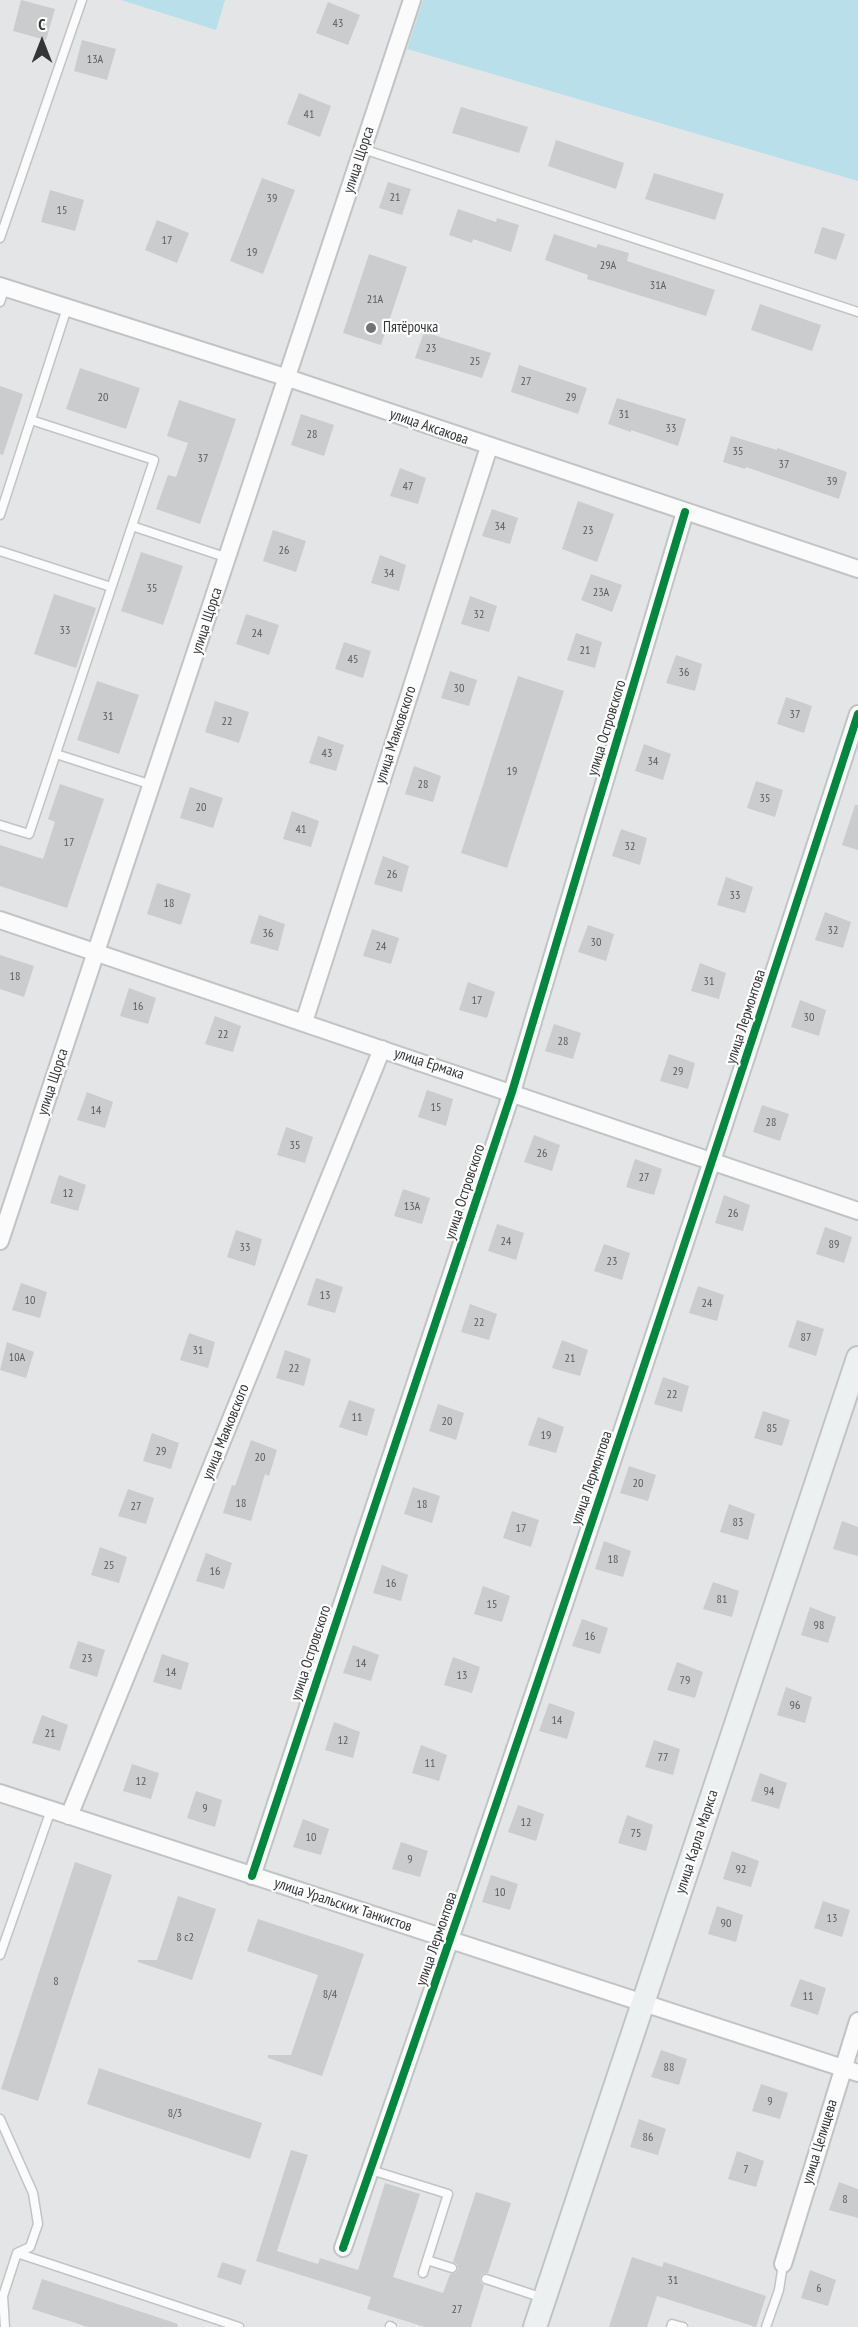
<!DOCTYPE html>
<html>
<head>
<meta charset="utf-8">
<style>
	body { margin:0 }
	#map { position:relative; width:858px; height:2327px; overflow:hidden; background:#e4e5e6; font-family:"PT Sans Narrow",sans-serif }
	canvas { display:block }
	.north { position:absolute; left:12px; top:12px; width:60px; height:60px; -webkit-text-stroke:4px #fff; paint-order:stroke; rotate:0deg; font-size:16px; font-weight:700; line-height:24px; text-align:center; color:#343536 }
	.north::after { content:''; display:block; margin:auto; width:21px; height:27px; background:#343536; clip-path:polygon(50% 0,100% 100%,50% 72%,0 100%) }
</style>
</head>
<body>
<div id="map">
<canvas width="858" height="2327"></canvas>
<div class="north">С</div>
</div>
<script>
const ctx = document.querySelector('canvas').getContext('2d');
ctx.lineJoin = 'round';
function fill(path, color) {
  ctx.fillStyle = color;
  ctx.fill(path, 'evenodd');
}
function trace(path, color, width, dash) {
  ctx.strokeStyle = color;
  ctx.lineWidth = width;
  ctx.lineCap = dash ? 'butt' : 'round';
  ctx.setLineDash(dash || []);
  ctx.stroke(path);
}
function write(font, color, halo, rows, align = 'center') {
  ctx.font = font + ' "PT Sans Narrow",sans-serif';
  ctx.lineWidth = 4.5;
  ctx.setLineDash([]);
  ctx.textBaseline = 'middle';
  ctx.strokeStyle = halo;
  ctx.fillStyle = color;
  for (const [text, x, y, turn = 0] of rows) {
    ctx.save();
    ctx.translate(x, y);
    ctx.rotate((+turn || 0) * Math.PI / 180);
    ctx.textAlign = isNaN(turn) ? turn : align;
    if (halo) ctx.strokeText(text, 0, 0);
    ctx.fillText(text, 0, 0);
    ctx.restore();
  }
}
fill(new Path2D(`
	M121,0H225L216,30Z
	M423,0H858V181L407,49Z`), '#b9e0ea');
fill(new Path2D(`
	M21,0L55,9L46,40L13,31Z
	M328,2L360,15L348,45L316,33Z
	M82,40L116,49L107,80L74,71Z
	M299,93L331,106L320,137L287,124Z
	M461,107L528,127L519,153L452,133Z
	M556,140L624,163L616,189L548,166Z
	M654,173L724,194L715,220L645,199Z
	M262,178L295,190L263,274L230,261Z
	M388,182L411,189L402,215L379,208Z
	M50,190L84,200L75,231L41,222Z
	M458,209L496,222L497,218L519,225L511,252L473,239L472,243L449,235Z
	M157,220L189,233L177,263L145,250Z
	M822,227L845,234L836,260L814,253Z
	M554,234L596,248L598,244L629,253L627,261L715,290L706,316L587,279L588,275L545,260Z
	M369,254L407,267L381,345L343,333Z
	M760,304L821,325L812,351L751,330Z
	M424,332L491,353L482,378L415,358Z
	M519,365L587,388L578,414L511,392Z
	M80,368L140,388L126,429L66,409Z
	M0,386L23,394L3,455L0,454Z
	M617,398L686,419L678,446L631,430V432L608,424Z
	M179,400L236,419L200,524L156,509L168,475L176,477L188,443L167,436Z
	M301,414L334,425L324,456L291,445Z
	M731,436L777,450V448L847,472L839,499L746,467L745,469L723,462Z
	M400,468L426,478L418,504L390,496Z
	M578,501L614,514L597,562L562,549Z
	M492,509L518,518L510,544L482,536Z
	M273,530L306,541L296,572L263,561Z
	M141,552L183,566L163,625L121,611Z
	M380,555L406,565L399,591L371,583Z
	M591,574L622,585L612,612L581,600Z
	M54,594L96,608L76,668L34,654Z
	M470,596L497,606L489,632L461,624Z
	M246,614L279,625L269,655L236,644Z
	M576,633L602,642L595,668L567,660Z
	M344,642L371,651L363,678L335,669Z
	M676,655L702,664L695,691L666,683Z
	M450,671L477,680L469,706L441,698Z
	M518,676L564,691L507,868L461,853Z
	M97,681L139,695L119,754L77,740Z
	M786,697L812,706L804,733L777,724Z
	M215,701L249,712L239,743L205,732Z
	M318,736L344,745L336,771L309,763Z
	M644,744L671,754L663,780L635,771Z
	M414,766L441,776L433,802L405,794Z
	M756,781L783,790L775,817L747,808Z
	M60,784L104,799L67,908L0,886V845L43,859L55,822L48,819Z
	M190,787L223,798L213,828L180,818Z
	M855,805H858V850L842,845Z
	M292,811L319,821L311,847L283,839Z
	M621,829L647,838L640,865L612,856Z
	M383,856L409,866L402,892L374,884Z
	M726,877L753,887L745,913L717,905Z
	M157,883L191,894L181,925L147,914Z
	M825,912L851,922L843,948L815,940Z
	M259,915L285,924L278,951L250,943Z
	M588,925L614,934L606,961L578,952Z
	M372,929L399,938L391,964L363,956Z
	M0,955L34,966L24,997L0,989Z
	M700,963L726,973L719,999L691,991Z
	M468,982L495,992L487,1018L459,1010Z
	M129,988L156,998L148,1024L120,1016Z
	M800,1000L826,1010L819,1036L791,1027Z
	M215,1016L241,1026L233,1052L205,1044Z
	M554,1024L581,1033L573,1059L545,1051Z
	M669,1054L695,1063L688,1089L660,1081Z
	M427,1090L453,1099L446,1126L418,1117Z
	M87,1092L113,1102L105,1128L77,1120Z
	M762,1105L789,1114L780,1141L753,1132Z
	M286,1127L313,1137L305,1163L277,1155Z
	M534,1135L560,1145L552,1171L524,1162Z
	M635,1159L662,1169L654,1195L626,1187Z
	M59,1175L86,1185L78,1211L50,1203Z
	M403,1189L430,1198L422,1224L394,1216Z
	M724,1195L750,1205L743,1231L715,1223Z
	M497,1224L524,1233L516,1260L488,1251Z
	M825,1227L852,1237L844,1263L816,1254Z
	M236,1230L262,1239L255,1266L227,1257Z
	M604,1244L630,1253L622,1280L594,1271Z
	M316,1278L343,1287L335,1313L307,1305Z
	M21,1283L47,1292L40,1318L12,1310Z
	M698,1286L724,1295L717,1321L689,1313Z
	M470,1304L497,1314L489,1340L461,1332Z
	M797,1320L824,1329L816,1356L788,1347Z
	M189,1333L215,1342L208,1368L180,1360Z
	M562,1340L588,1350L580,1376L552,1368Z
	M7,1342L34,1352L26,1378L0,1370Z
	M285,1350L311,1359L304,1386L276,1378Z
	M663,1377L689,1386L682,1412L654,1404Z
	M349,1400L375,1409L367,1436L339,1427Z
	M438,1404L464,1413L456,1440L429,1431Z
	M763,1411L790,1420L782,1446L754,1438Z
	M538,1417L564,1427L556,1453L528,1445Z
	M152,1433L179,1443L171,1469L143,1461Z
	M251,1440L277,1450L269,1476L265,1474L251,1521L223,1513L232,1485L235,1486Z
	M629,1466L656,1475L648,1501L620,1493Z
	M413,1487L440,1496L432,1523L404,1514Z
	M128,1489L154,1498L146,1524L118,1516Z
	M729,1504L755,1514L748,1540L720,1532Z
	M512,1511L539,1520L531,1547L503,1538Z
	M842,1521L858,1527V1556L833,1549Z
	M604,1541L631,1551L623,1577L595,1569Z
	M100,1547L127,1557L119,1583L91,1575Z
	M206,1553L232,1563L224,1589L196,1581Z
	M382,1565L408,1575L401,1601L373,1593Z
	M713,1582L739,1591L732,1617L703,1609Z
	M483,1586L510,1596L502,1622L474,1614Z
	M810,1607L836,1617L828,1643L801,1635Z
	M582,1619L608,1628L600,1654L572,1646Z
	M78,1641L105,1650L97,1677L69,1668Z
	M353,1645L379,1655L371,1681L343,1673Z
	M162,1654L189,1663L181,1690L153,1682Z
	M453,1657L480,1667L472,1693L444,1685Z
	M677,1662L703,1672L695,1698L667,1690Z
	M786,1687L812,1697L805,1723L777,1715Z
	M549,1703L575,1712L567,1739L539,1731Z
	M42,1715L68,1725L60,1751L32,1743Z
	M334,1722L360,1732L353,1758L325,1750Z
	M654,1740L680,1749L673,1775L645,1767Z
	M421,1745L447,1755L439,1781L412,1773Z
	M132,1764L159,1773L151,1799L123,1791Z
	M760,1773L787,1783L779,1809L751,1801Z
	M196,1791L222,1800L215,1827L187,1818Z
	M518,1805L544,1814L536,1841L508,1832Z
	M627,1815L653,1825L646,1851L618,1843Z
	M303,1819L329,1829L321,1855L293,1847Z
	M401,1842L428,1851L420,1877L392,1869Z
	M732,1851L759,1861L751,1887L723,1879Z
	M75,1862L112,1875L38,2101L1,2089Z
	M491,1875L518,1884L510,1910L482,1902Z
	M178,1896L216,1909L192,1980L138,1962V1960H157Z
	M823,1901L850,1910L842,1937L814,1928Z
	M717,1906L743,1915L736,1942L708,1934Z
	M258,1919L364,1954L322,2076L268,2058V2055H291L318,1975L247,1951Z
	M800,1979L826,1988L818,2015L790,2006Z
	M661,2050L687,2059L679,2085L651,2077Z
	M99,2068L262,2123L250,2159L87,2104Z
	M761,2084L788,2093L780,2119L752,2111Z
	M639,2119L666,2129L658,2155L630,2147Z
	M291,2150L308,2155L277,2251L318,2264L320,2258L358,2270L385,2183L420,2194L393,2277L443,2293L450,2274L456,2273L458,2269L457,2264L453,2262L476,2192L511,2203L488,2273L482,2274L480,2278L481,2283L484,2285L471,2327H425L367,2309L371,2297L256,2261Z
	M737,2151L764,2161L756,2187L728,2179Z
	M839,2182L858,2189V2218L829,2210Z
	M632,2257L662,2267L664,2262L766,2296L756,2327L657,2296L647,2327H609Z
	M222,2262L246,2270L241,2285L217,2277Z
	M810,2270L836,2280L828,2306L801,2298Z
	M42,2279L178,2324L177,2327H88L32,2309Z`), '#cbcccd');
const lane = new Path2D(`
	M363,149L858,312
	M0,238L82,0
	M0,302L5,287
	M0,515L67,308
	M132,526L228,558
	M0,551L111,587
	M56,754L152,785
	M0,825L29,834L154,460L31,420
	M0,1955L51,1810
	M0,2119L33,2193L38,2224L30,2247L17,2253L3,2296L5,2327
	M371,2170L448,2194L423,2273
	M17,2253L239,2327
	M427,2260L452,2268
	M486,2279L543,2298
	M390,2326L392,2327
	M671,2327L672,2324L683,2327
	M766,2327L779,2290L783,2264`);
const street = new Path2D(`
	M0,286L288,378L858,569
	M0,920L858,1211
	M304,1022L489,447
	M0,1241L412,0
	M0,1793L858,2073
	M69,1816L382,1049
	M252,1876L512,1092L685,512
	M343,2248C521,1739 692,1227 858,714
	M783,2264L858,2021`);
const secondary = new Path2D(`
	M535,2327L858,1358`);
trace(lane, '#c2c3c4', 11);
trace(street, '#c2c3c4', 20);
trace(secondary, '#c2c3c4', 26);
trace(lane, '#fbfbfb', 8);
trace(street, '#fbfbfb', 16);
trace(secondary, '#ecf0f1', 22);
trace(new Path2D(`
	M252,1876L512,1092L685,512
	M343,2248C521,1739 692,1227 858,714`), '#00873e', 8);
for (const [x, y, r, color] of [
	[371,328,6,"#727374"]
]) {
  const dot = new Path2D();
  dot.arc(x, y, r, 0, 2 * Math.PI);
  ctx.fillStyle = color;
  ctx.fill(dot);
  trace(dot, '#fff', 2);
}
write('12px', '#5a5b5c', null, [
	["43",338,24],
	["13А",95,60],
	["41",309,115],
	["21",395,198],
	["39",272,199],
	["15",62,211],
	["17",167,241],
	["19",252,253],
	["29А",608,266],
	["31А",658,286],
	["21А",375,300],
	["23",431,349],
	["25",475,362],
	["27",526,382],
	["20",103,398],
	["29",571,398],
	["31",624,415],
	["33",671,429],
	["28",312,435],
	["35",738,452],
	["37",203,459],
	["37",784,465],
	["39",832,482],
	["47",408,487],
	["34",500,527],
	["23",588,531],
	["26",284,551],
	["34",389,574],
	["35",152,589],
	["23А",601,593],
	["32",479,615],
	["33",65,631],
	["24",257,634],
	["21",585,651],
	["45",353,660],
	["36",684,673],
	["30",459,689],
	["37",795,715],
	["31",108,717],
	["22",227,722],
	["43",327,754],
	["34",653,762],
	["19",512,772],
	["28",423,785],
	["35",765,799],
	["20",201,808],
	["41",301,830],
	["17",69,843],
	["32",630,847],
	["26",392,875],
	["33",735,896],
	["18",169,904],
	["32",833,931],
	["36",268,934],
	["30",596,943],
	["24",381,947],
	["18",15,977],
	["31",709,982],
	["17",477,1001],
	["16",138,1007],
	["30",809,1018],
	["22",223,1035],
	["28",563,1042],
	["29",678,1072],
	["15",436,1108],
	["14",96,1111],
	["28",771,1123],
	["35",295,1146],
	["26",542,1154],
	["27",644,1178],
	["12",68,1194],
	["13А",412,1207],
	["26",733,1214],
	["24",506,1242],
	["89",834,1245],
	["33",245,1248],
	["23",612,1262],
	["13",325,1296],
	["10",30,1301],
	["24",707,1304],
	["22",479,1323],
	["87",806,1338],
	["31",198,1351],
	["10А",17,1358],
	["21",570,1359],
	["22",294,1369],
	["22",672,1395],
	["11",357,1418],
	["20",447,1422],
	["85",772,1429],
	["19",546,1436],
	["29",161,1452],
	["20",260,1458],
	["20",638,1484],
	["18",241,1504],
	["18",422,1505],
	["27",136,1507],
	["83",738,1523],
	["17",521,1529],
	["18",613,1560],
	["25",109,1566],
	["16",215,1572],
	["16",391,1584],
	["81",722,1600],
	["15",492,1605],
	["98",819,1626],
	["16",590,1637],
	["23",87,1659],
	["14",361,1664],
	["14",171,1673],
	["13",462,1676],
	["79",685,1681],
	["96",795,1706],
	["14",557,1721],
	["21",50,1734],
	["12",343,1741],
	["77",663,1758],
	["11",430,1764],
	["12",141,1782],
	["94",769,1792],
	["9",205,1809],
	["12",526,1823],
	["75",636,1834],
	["10",311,1838],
	["9",410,1860],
	["92",741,1870],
	["10",500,1893],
	["13",832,1919],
	["90",726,1924],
	["8 с2",185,1938],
	["8",56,1982],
	["8/4",330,1995],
	["11",808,1997],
	["88",669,2068],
	["9",770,2102],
	["8/3",175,2114],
	["86",648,2138],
	["7",746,2170],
	["8",845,2200],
	["31",673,2281],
	["6",819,2289],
	["27",457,2310]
]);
write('15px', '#343536', '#fff', [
	["улица Щорса",359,160,-72],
	["улица Аксакова",429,427,19],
	["улица Щорса",207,621,-72],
	["улица Островского",607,728,-73],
	["улица Маяковского",396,735,-72],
	["улица Лермонтова",746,1017,-72],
	["улица Ермака",429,1064,18],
	["улица Щорса",53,1082,-72],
	["улица Островского",465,1192,-72],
	["улица Маяковского",226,1432,-68],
	["улица Лермонтова",592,1478,-71],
	["улица Островского",311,1653,-72],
	["улица Карла Маркса",697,1842,-72],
	["улица Уральских Танкистов",343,1905,18],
	["улица Лермонтова",437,1939,-71],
	["улица Целищева",820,2142,-73]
]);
write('15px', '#343536', '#fff', [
	["Пятёрочка",383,328]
], 'left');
</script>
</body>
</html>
